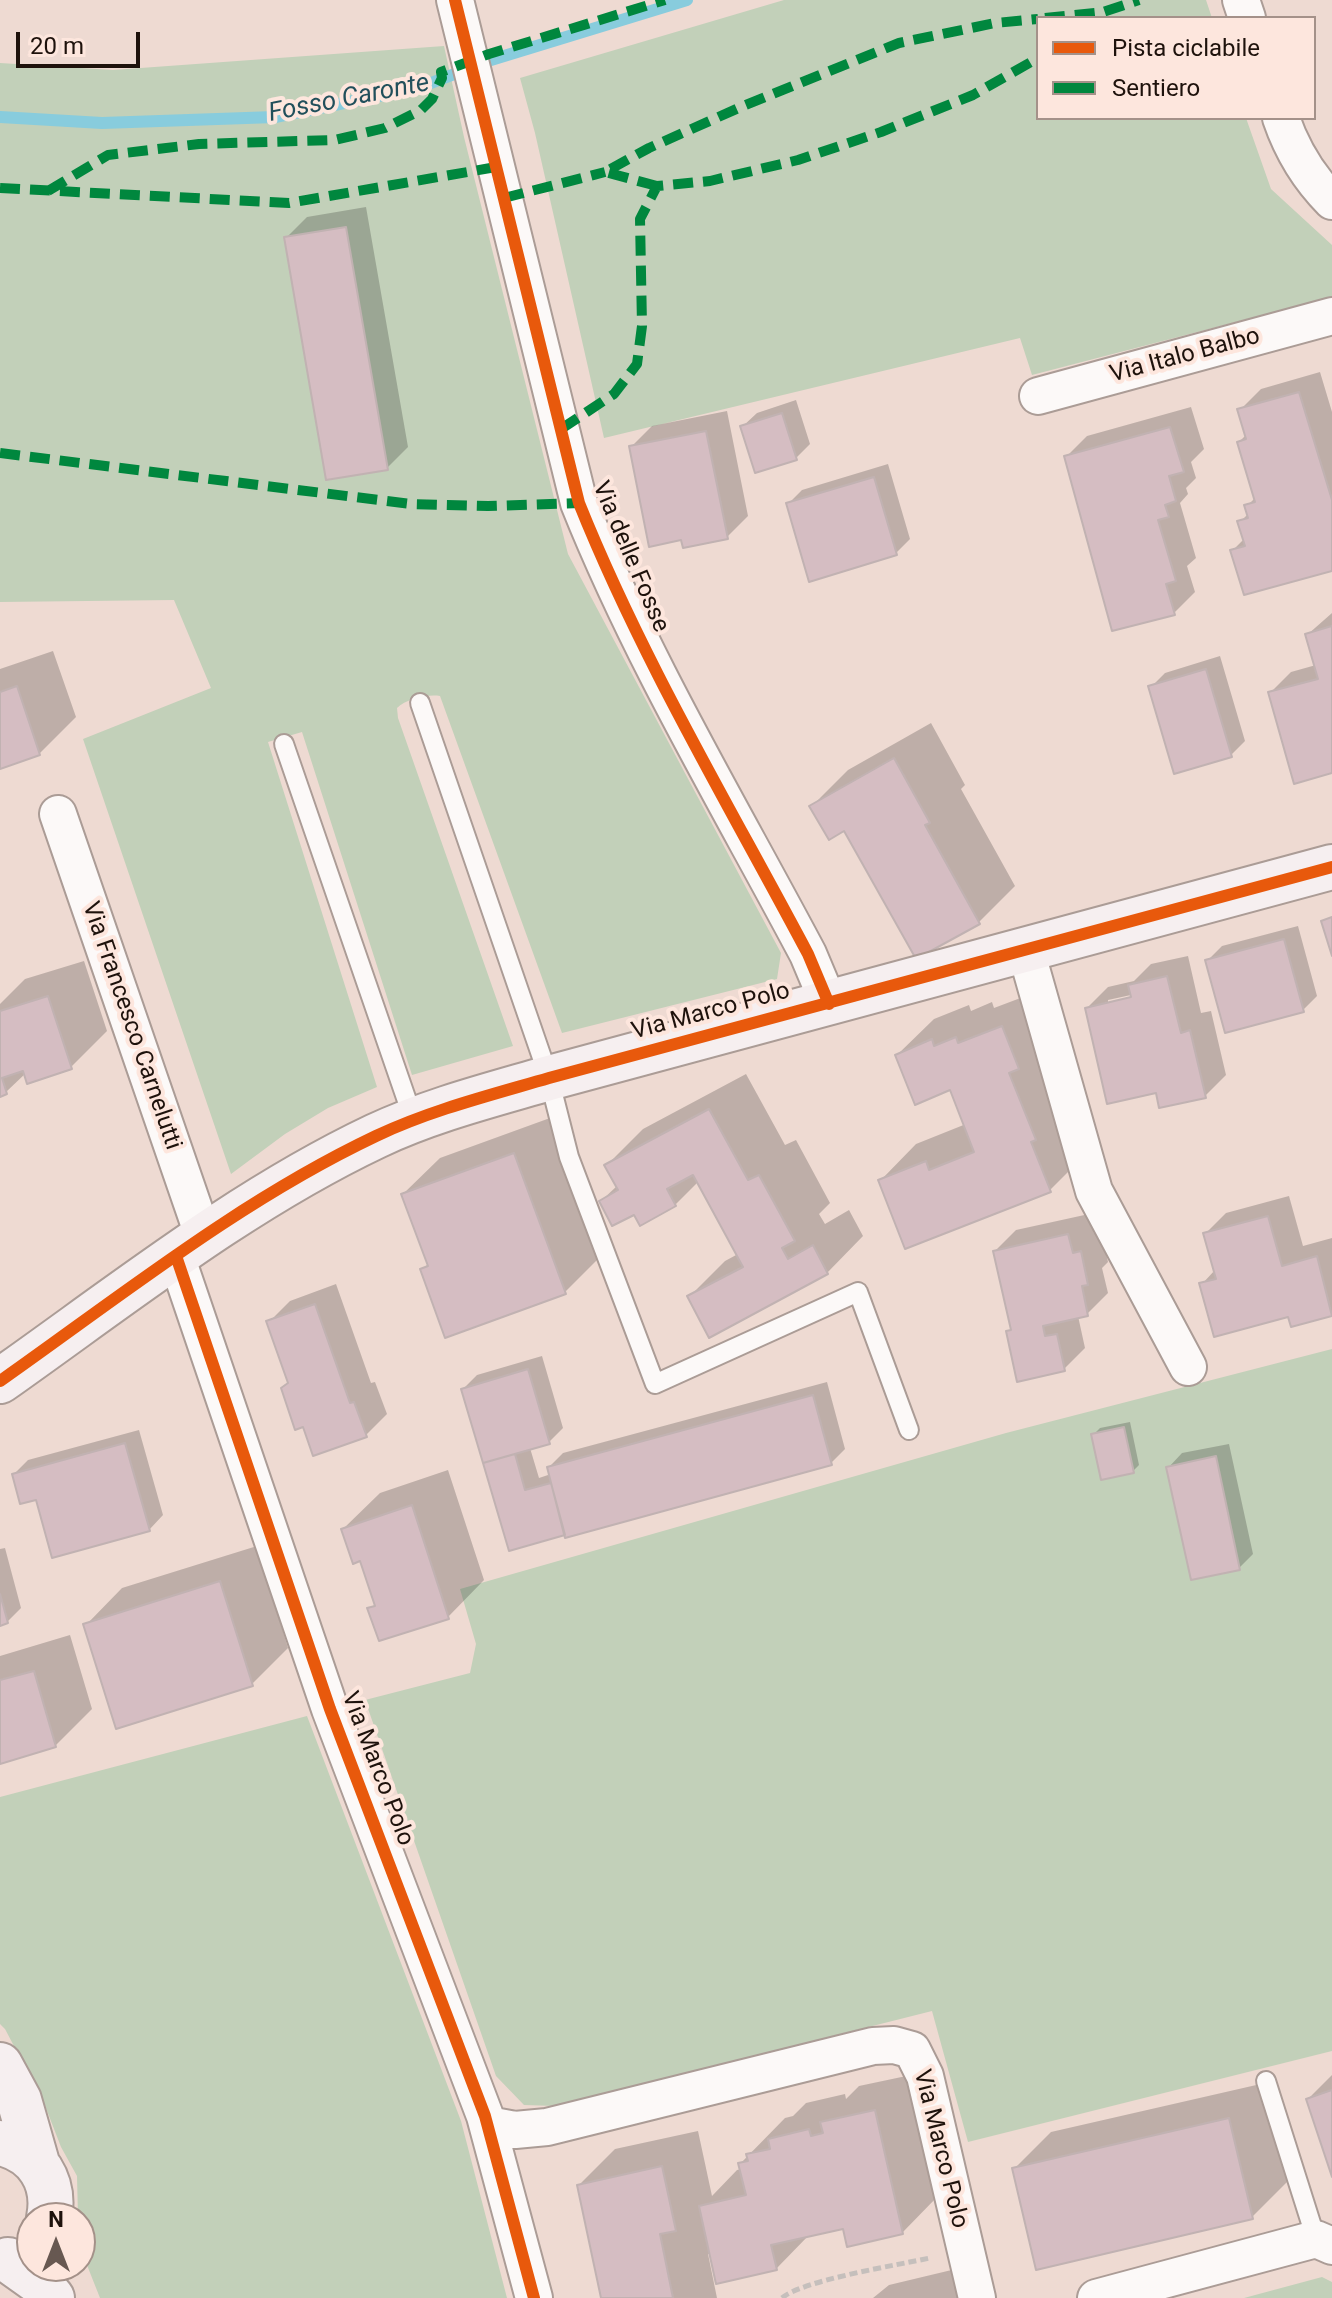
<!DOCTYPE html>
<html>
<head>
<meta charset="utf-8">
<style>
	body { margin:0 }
	#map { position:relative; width:1332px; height:2298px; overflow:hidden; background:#eedad2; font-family:Roboto,sans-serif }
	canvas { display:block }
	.legend { position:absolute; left:1036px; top:16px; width:280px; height:104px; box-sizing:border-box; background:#fde6dd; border:2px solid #a49189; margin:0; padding:10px 14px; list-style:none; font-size:24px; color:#1e120c }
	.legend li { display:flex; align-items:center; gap:16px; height:40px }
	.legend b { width:40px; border:2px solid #a49189 }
	.north { position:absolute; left:16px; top:2202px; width:80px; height:80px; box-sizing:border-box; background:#fde6dd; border:2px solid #a49189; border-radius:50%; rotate:0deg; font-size:22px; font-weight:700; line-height:32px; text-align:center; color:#1e120c }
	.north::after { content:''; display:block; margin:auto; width:28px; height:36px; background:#675851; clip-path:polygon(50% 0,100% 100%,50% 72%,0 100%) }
	.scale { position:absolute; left:16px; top:32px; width:124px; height:36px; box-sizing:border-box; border:4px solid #1e120c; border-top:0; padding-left:10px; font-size:24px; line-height:28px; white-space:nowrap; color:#1e120c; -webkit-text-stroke:6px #fde6dd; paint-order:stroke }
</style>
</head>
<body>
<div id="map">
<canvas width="1332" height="2298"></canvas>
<ul class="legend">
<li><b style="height:10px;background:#e8590c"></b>Pista ciclabile</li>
<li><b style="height:10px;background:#00873e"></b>Sentiero</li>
</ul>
<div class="north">N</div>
<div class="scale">20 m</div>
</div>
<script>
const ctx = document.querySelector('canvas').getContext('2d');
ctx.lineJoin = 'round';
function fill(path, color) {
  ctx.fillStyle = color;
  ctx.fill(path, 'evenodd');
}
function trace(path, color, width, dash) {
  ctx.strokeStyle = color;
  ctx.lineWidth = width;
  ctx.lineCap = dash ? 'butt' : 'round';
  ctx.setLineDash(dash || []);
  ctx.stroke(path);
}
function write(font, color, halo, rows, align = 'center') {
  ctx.font = font + ' Roboto,sans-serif';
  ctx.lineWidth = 8;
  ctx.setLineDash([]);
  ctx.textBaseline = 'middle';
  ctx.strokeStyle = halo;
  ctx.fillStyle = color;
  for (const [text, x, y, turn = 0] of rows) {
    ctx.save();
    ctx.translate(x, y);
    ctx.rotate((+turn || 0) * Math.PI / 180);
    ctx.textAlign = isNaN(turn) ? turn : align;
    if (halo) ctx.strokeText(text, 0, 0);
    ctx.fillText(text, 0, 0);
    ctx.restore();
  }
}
fill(new Path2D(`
	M784,0H1206L1212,18H1038V118H1246L1271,189L1332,245V297L1032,375L1020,338L604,438L535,133L520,78Z
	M444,46L464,137L568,554L781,953L777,979L562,1033L440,696C427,694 406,699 397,708L398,718L513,1046L412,1075L302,732L268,742L377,1087L328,1108L285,1134L231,1174L83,739L211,688L174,600L0,602V63L113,70Z
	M1332,1349V2051L968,2142L932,2011L555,2106L524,2105L496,2076L365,1700L470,1673L476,1644L460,1589L1006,1433ZM1124,1428L1101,1480L1091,1435ZM1216,1457L1240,1570L1191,1580L1166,1467Z
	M307,1716L461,2121L507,2298H100L83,2255L80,2218H78L77,2176L61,2147L44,2103L5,2029L0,2024V1797Z
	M1322,2277L1332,2282V2298H1244Z`), '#c2d0b9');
fill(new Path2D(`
	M366,207L408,447L387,468L286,238L307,217Z
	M1320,372L1332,412V569L1232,551L1245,538L1240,522L1249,513L1247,506L1256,497L1239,442L1247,434L1240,410L1261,389Z
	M796,400L810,444L796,458L742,427L757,413Z
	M1191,407L1204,449L1191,462L1196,478L1186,488L1188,494L1180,503L1196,558L1187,566L1195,592L1174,613L1066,457L1087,436Z
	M727,411L748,516L727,537L683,538L631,447L652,426Z
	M888,464L910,539L896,553L788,504L802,490Z
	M1332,613V771L1270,693L1291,672L1316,665L1307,635Z
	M53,651L76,717L39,754L0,767V669Z
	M1220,656L1245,741L1231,755L1151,687L1165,673Z
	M931,723L965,785L961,789L1015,886L979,922L812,806L848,770Z
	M1298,926L1317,996L1303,1010L1208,960L1222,946Z
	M1188,956L1201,1013L1211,1011L1226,1075L1205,1096L1157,1090L1087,1008L1108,987L1134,981L1151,964ZM1140,993L1141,997L1108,1004V1000Z
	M84,961L107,1031L71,1067L26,1073L6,1092L0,1094V1004L25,979Z
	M1039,991L1086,1154L1050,1190L880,1181L916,1144L966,1124L951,1087L897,1055L934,1019L969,1005L971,1011L992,1002L994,1008Z
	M746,1074L785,1145L796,1140L830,1203L819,1214L825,1224L849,1210L863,1236L827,1273L689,1297L725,1261L738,1254L699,1181L675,1205L634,1212L601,1201L618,1185L607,1165L643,1129Z
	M550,1118L601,1256L565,1292L422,1270L429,1263L403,1194L440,1158Z
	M1289,1196L1303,1246L1332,1238V1314L1293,1324L1290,1314L1202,1284L1215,1270L1205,1234L1226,1213Z
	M1089,1214L1094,1233L1101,1231L1108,1262L1102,1268L1108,1293L1087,1314L1078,1316L1085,1348L1064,1369L1008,1332L1012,1327L995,1251L1016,1230Z
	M336,1284L371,1383L375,1382L387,1414L366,1435L290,1382L269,1322L290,1301Z
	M542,1356L563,1428L549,1442L530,1448L539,1478L551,1474L549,1467L563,1453L827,1382L845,1449L831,1463L510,1548L463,1389L477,1375Z
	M1130,1422L1139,1465L1133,1471L1093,1435L1100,1428Z
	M139,1430L163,1515L149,1530L38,1498L14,1474L28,1460Z
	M1229,1444L1253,1554L1239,1568L1168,1468L1182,1453Z
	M448,1470L484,1580L448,1617L370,1609L376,1603L361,1558L343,1529L380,1493Z
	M257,1546L288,1648L252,1684L86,1625L122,1588Z
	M5,1548L21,1608L7,1622L0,1623V1549Z
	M70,1635L92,1709L55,1746L0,1762V1656Z
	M911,2075L938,2196L902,2233L844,2226L810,2234L776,2269L708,2254L717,2298H604L579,2185L615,2149L698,2131L712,2196L737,2170L742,2169L740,2164L785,2118L793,2116L806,2103L845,2094L846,2099L859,2086Z
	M1332,2075V2170L1308,2099Z
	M1265,2083L1288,2181L1252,2217L1014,2169L1051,2132Z
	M985,2262L993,2298H873L889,2285Z`), '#0003');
trace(new Path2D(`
	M0,117L102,123L275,117L418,88L491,60L687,0`), '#8cd', 12);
const building = new Path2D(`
	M346,227L388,470L326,480L284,237Z
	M1299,392L1332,500V571L1244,595L1230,550L1245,546L1237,521L1248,518L1244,505L1255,502L1237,442L1246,439L1237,409Z
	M782,413L797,460L755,473L740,426Z
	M1170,427L1184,472L1169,476L1176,501L1165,505L1169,517L1158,520L1176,581L1166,584L1175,615L1112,631L1064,456Z
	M706,431L728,539L683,548L681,540L649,547L629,446Z
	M874,477L897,555L809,582L786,503Z
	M1332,626V773L1294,784L1268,692L1318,679L1305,634Z
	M1206,669L1232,757L1174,774L1148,686Z
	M17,686L40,755L0,769V692Z
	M894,758L930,823L925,825L980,924L916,959L844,831L829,840L809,806Z
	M1332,917V956L1321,921Z
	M1284,939L1304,1012L1225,1033L1205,960Z
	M1167,976L1181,1033L1190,1030L1206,1098L1159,1108L1156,1093L1107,1104L1085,1008L1131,997L1128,985Z
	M48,996L72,1069L27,1084L23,1071L2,1078L7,1094L0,1097V1011Z
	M1002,1026L1019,1069L1009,1073L1036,1140L1031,1142L1051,1192L905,1249L878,1180L926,1161L929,1170L974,1152L950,1090L915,1105L895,1055L932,1039L934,1046L956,1037L958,1043Z
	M709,1109L748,1180L759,1175L795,1241L782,1248L788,1259L813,1245L828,1274L709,1338L687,1296L743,1267L693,1175L667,1189L676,1206L640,1226L634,1215L612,1226L599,1201L618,1190L604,1165Z
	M514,1153L566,1294L445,1338L420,1269L428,1266L401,1194Z
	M1268,1216L1282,1266L1317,1256L1332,1316L1291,1327L1288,1317L1214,1337L1199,1283L1216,1279L1203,1233Z
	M1068,1234L1073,1253L1081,1251L1088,1285L1082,1286L1088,1316L1043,1326L1045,1336L1057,1334L1065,1371L1017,1382L1006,1331L1011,1330L993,1251Z
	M315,1304L350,1403L354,1402L367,1437L313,1456L303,1427L295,1430L281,1388L288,1383L266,1321Z
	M528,1369L550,1444L483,1463L461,1389Z
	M813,1395L832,1465L565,1538L547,1467Z
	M1124,1427L1134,1473L1101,1480L1091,1434Z
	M125,1443L150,1531L52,1558L36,1500L20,1504L12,1474Z
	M515,1454L525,1490L551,1483L565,1535L509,1551L483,1463Z
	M1216,1456L1240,1570L1191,1580L1166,1467Z
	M412,1505L449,1619L379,1641L367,1608L375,1606L360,1561L353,1564L341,1529Z
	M220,1581L253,1686L116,1729L83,1624Z
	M0,1594L8,1623L0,1626Z
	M34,1671L56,1747L0,1764V1680Z
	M1332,2090V2177L1306,2099Z
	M875,2110L903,2234L847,2247L843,2229L771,2245L777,2270L716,2284L699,2206L746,2195L738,2163L748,2161L746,2154L770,2149L768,2139L809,2129L811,2136L823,2133L820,2122Z
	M1229,2118L1253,2219L1036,2270L1012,2168Z
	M662,2166L676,2231L660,2234L673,2298H601L577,2185Z`);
fill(building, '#d5bdc2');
trace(building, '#c1b2b2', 2);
const lane = new Path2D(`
	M420,703L549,1078L569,1157L655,1384L858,1292L909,1430
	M284,744L414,1121
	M1266,2081L1316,2239`);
const street = new Path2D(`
	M455,0L579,503C642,660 729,805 808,954L829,1004
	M1241,0L1247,18
	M1281,118C1292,150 1308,177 1332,201
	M1038,396L1332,316
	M58,814L204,1238
	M1026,951L1094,1191L1188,1367
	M176,1256L330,1709L485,2116L534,2298
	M488,2125L515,2130L547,2127L873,2046L894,2045L912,2050L925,2076L977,2298
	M1096,2298L1316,2239L1332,2246`);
const secondary = new Path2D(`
	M0,1381C122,1295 241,1200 376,1136C431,1110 491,1095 549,1078L1332,867
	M0,2065L19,2100L37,2163
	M0,2143C37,2151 56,2182 49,2218
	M8,2260L39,2282L52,2298`);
trace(lane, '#ab9c96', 22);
trace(street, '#ab9c96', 40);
trace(secondary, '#ab9c96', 48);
trace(new Path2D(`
	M782,2298C803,2280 898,2265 930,2258`), '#c5bfbc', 5, [8, 4]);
trace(lane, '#fcf9f8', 18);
trace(street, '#fcf9f8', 36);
trace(secondary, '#f6eff0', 44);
trace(new Path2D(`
	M1045,18L1103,12L1139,0
	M657,186L605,172L649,148L743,106L899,43L995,23L1038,19
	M0,188L289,203L496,167
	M48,191L108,155L199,144L335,140L385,128L421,110L432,99L442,78L441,72L489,54L665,0
	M504,198L605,172
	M561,429L614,394L637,364L642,326L640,219L657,186L710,181L798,160L881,132L973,95L1038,58
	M0,453L411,504L488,506L579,503`), '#00873e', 10, [20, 10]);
trace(new Path2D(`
	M455,0L579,503C642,660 729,805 808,954L829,1004
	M176,1256L330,1709L485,2116L534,2298
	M0,1381C122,1295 241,1200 376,1136C431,1110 491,1095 549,1078L1332,867`), '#e8590c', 12);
write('24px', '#1e120c', '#fde6dd', [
	["Via Italo Balbo",1185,356,-15],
	["Via delle Fosse",630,557,67],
	["Via Marco Polo",711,1012,-15],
	["Via Francesco Carnelutti",131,1026,71],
	["Via Marco Polo",377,1769,69],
	["Via Marco Polo",940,2149,76]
]);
write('italic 26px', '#214f5b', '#fde6dd', [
	["Fosso Caronte",349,99,-11]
]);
</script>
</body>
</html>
